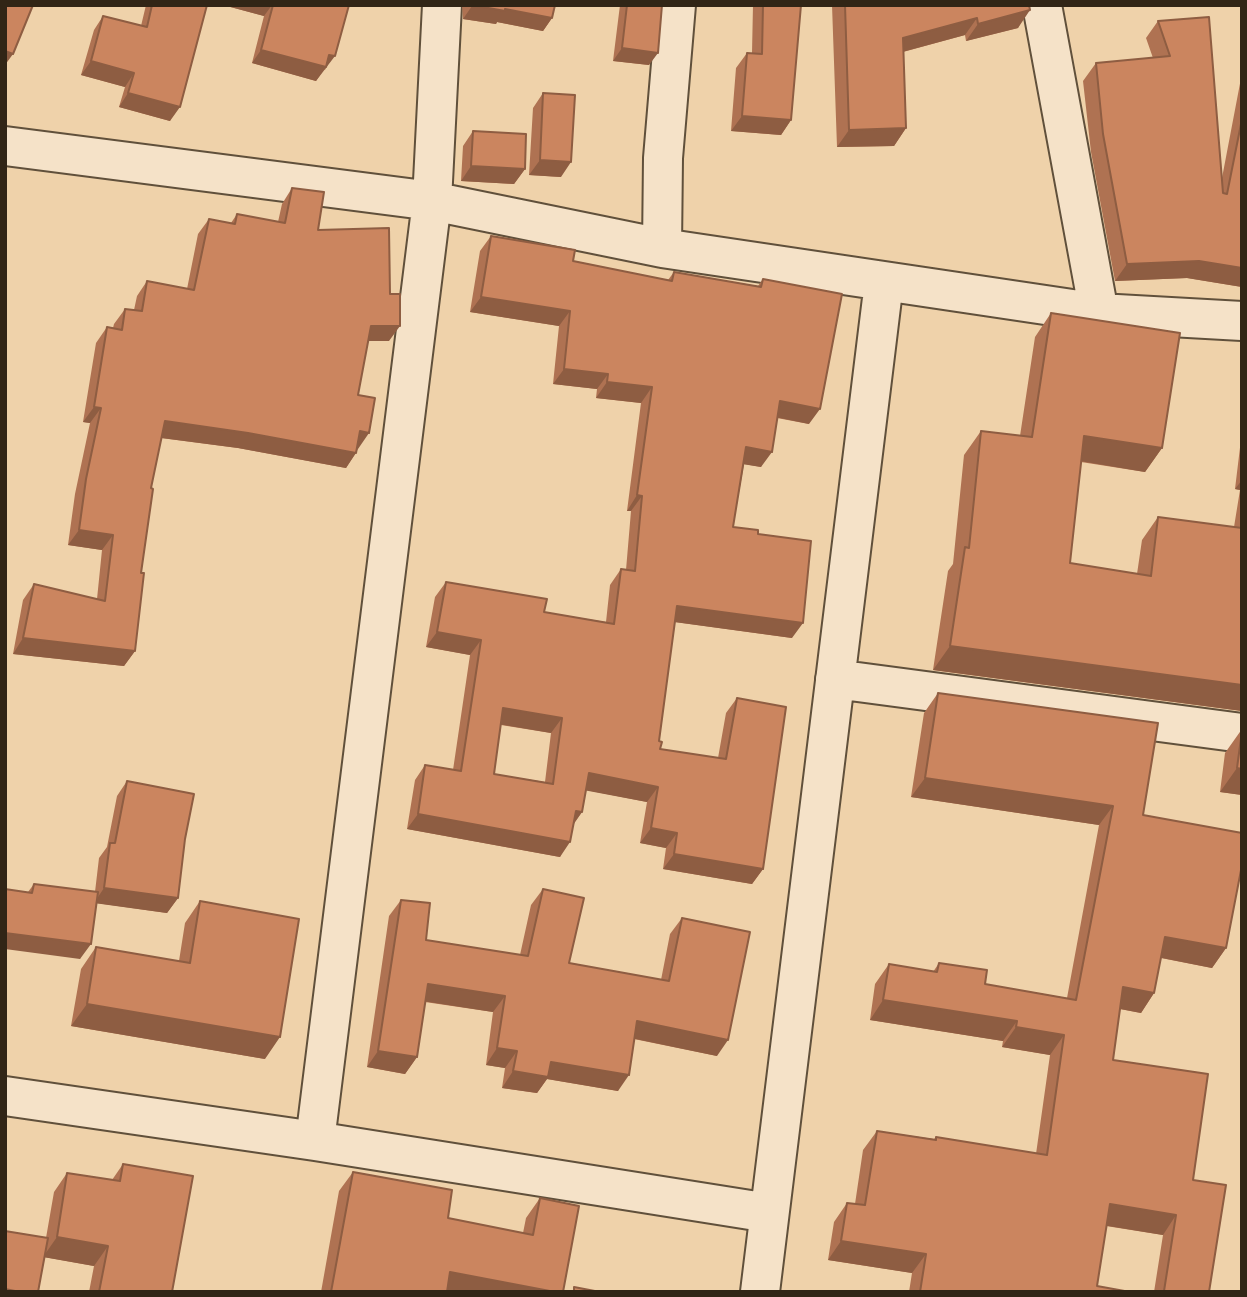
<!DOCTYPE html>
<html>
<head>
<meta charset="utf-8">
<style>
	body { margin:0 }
	#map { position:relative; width:1247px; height:1297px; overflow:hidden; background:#efd2aa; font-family:Vollkorn,serif }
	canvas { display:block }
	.frame { position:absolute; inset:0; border:7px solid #312516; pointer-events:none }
</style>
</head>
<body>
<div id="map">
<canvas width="1247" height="1297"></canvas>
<div class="frame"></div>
</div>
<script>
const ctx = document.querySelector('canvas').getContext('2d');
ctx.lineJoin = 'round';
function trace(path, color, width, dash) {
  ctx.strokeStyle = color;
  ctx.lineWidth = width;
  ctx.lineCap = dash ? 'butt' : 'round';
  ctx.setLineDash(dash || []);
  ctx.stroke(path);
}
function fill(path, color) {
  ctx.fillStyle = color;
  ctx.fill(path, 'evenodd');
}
const minor = new Path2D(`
	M1042,5L1099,313
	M5,146L432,201L662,248L1099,313L1242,321
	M662,248L663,158L676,5
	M835,679L1242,733
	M5,1096L315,1141L769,1213
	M315,1141L432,201L442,5
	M760,1292L884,282`);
trace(minor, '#60503b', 42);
trace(minor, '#f5e2c8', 38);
fill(new Path2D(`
	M146,5H207L170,121L119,107L125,87L81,75L94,30L103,16L141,26Z
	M223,5H349L325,70L324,69L316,81L252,63L264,16Z
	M462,5H555L552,18L543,31L497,22L496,24L463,19Z
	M620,5H662L649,65L613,61Z
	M753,5H801L791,120L781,135L731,131L736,68L747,53H752Z
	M832,5H1029L1018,28L966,41L965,35L903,52L906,128L894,146L837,147Z
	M1158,21L1222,178L1242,73V287L1187,278L1115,281L1091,152L1083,81L1096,63L1153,58L1146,38Z
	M543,93L561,177L529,175L533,108Z
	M473,131L525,169L514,184L461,181L463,146Z
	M292,188L389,341H368L358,395V449L346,468L238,448L161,438L151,488L141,573L135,651L124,666L13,654L23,600L34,584L97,599L102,550L68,545L75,494L90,423L83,422L96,343L107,327L113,328L114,324L125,309L134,310L137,296L147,281L187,289L198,234L209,219L231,223L237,214L278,222L282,204Z
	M491,236L573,261L668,280L674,272L758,286L763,279L809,424L777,418L761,467L744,464L733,527L758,534L792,638L675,622L659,741L660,749L718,758L726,713L737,698L763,869L752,884L663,869L666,848L640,843L647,802L586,790L582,812L574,823L560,857L407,829L415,780L425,765L453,770L470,655L426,647L435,597L446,582L544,612L606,622L610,585L621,569L626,570L631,511H627L641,403L596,398L597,389L553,384L559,326L470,312L480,251ZM501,725L551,733L545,782L494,774Z
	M1051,313L1162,448L1145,472L1081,462L1070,563L1137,574L1142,540L1158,517L1234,527L1240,490L1235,489L1242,431V711L933,670L948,571L953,564L964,455L981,431L1020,436L1035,337Z
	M938,693L1143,815L1226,948L1212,968L1161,958L1154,993L1141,1013L1120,1009L1113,1060L1193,1180L1209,1292H1154L1163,1235L1106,1226L1097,1286L1129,1292H909L912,1273L828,1260L834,1222L847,1203L855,1204L863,1150L877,1131L934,1139L936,1137L1036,1154L1050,1055L1002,1047L1003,1041L870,1020L875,984L889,964L933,972L939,963L985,984L1067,998L1099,825L911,797L924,713Z
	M1242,729V795L1220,792L1225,753Z
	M127,781L185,839L178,898L167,913L96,903L80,959L28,892L34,884L95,892L99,858L107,847L117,796Z
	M543,889L569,963L661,980L670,934L682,918L717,1056L634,1039L618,1091L547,1079L537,1093L502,1088L505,1068L486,1065L493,1012L425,1002L417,1057L405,1074L367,1067L389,916L401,900L426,940L520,955L531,905Z
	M200,901L265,1059L71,1026L81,969L96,947L179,961L185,923Z
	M123,1164L172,1292H89L94,1266L44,1257L46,1238L54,1192L67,1173L112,1180Z
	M353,1172L448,1218L523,1233L526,1218L540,1198L563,1292H321L339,1191Z`), '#af7252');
fill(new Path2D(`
	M223,5H272L264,16Z
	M472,6L505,9L552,18L543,31L497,22L496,24L463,19Z
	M1030,10L1018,28L966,41L978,24Z
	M977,18L965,35L891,55L903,38Z
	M622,48L658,53L649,65L613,61Z
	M261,50L329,55L335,56L316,81L252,63Z
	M5,51L13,54L5,65Z
	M91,61L134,73L125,87L81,75Z
	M128,93L180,107L170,121L119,107Z
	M742,116L791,120L781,135L731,131Z
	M906,128L894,146L837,147L849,130Z
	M540,160L571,162L561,177L529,175Z
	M471,166L525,169L514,184L461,181Z
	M1199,261L1242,268V287L1187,278L1115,281L1127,264Z
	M481,297L570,311L559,326L470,312Z
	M371,326H400L389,341H360Z
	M564,369L608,374L597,389L553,384Z
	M607,382L652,387L641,403L596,398Z
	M780,401L820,409L809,424L770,416Z
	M94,407L101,408L90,423L83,422Z
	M165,421L248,433L356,453L346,468L238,448L154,437Z
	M360,431L369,433L358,449L350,447Z
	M1084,436L1162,448L1145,472L1068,459Z
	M746,447L772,452L761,467L736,463Z
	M1242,480V487L1240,490L1235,489Z
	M637,495L642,496L631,511H627Z
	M79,530L113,535L102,550L68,545Z
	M677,606L803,623L792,638L667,621Z
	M437,632L481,640L470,655L426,647Z
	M23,638L135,651L124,666L13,654Z
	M950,646L1242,685V711L933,670Z
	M503,708L562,718L551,733L492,723Z
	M1237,768L1242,769V795L1220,792Z
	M589,773L658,787L647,802L578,789Z
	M925,778L1113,806L1099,825L911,797Z
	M576,811L582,812L571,828Z
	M418,814L570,842L560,857L407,829Z
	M651,828L677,833L666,848L640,843Z
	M674,854L763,869L752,884L663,869Z
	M104,888L178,898L167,913L94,903Z
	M5,933L91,944L80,959L5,949Z
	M1165,937L1226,948L1212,968L1152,956Z
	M428,984L505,996L493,1012L416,1000Z
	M1123,987L1154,993L1141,1013L1110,1007Z
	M883,1000L1017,1021L1003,1041L870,1020Z
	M87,1004L280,1037L265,1059L71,1026Z
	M637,1021L728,1040L717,1056L626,1037Z
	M1016,1027L1064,1035L1050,1055L1002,1047Z
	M497,1048L517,1051L505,1068L486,1065Z
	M378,1051L417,1057L405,1074L367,1067Z
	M551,1062L629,1075L618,1091L547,1079L537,1093L502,1088L513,1071Z
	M1110,1204L1176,1215L1163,1235L1096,1224Z
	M57,1237L108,1246L94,1266L43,1257Z
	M841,1241L926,1254L912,1273L828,1260Z
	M450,1272L555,1292H437Z`), '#8e5d42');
const building = new Path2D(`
	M5,5H33L13,54L5,51Z
	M152,5H207L180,107L128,93L134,73L91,61L103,16L147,27Z
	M273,5H349L335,56L329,55L326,67L261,50Z
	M472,5H555L552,18L505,9V11Z
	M627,5H662L658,53L622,48Z
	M763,5H801L791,120L742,116L747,53L762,54Z
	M845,5H1029L1030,10L978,24L977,18L903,38L906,128L849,130Z
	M1209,17L1223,193L1227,194L1242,119V268L1199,261L1127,264L1103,134L1096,63L1170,56L1158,21Z
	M543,93L575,95L571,162L540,160Z
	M473,131L526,134L525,169L471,166Z
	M292,188L324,192L318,230L389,228L390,294H400V326H371L358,395L375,398L369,433L360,431L356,453L248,433L165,421L151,488L153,489L141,573H144L135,651L23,638L34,584L105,601L113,535L79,530L86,479L101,408L94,407L107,327L122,330L125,309L142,311L147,281L194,290L209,219L235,224L237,214L285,223Z
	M491,236L575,250L573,261L672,281L674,272L761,287L763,279L842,294L820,409L780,401L772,452L746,447L733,527L758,530V534L811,541L803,623L677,606L659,741L662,742L660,749L726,759L737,698L786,707L763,869L674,854L677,833L651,828L658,787L589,773L582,812L576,811L570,842L418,814L425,765L461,771L481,640L437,632L446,582L547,599L544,612L614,624L621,569L635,571L642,496L637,495L652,387L607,382L608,374L564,369L570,311L481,297ZM503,708L562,718L553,784L494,774Z
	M1051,313L1180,333L1162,448L1084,436L1070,563L1151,576L1158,517L1242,528V685L950,646L965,547L969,548L981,431L1032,437Z
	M938,693L1158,723L1143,815L1242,833V865L1226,948L1165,937L1154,993L1123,987L1113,1060L1208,1074L1193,1180L1226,1185L1209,1292H1172L1164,1291L1176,1215L1110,1204L1097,1286L1130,1292H920L926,1254L841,1241L847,1203L865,1205L877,1131L936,1140V1137L1047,1155L1064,1035L1016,1027L1017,1021L883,1000L889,964L937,972L939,963L987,970L985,984L1076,1000L1113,806L925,778Z
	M1242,731V769L1237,768Z
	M127,781L194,794L185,839L178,898L104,888L110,843H115Z
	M34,884L98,892L91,944L5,933V889L32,893Z
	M543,889L584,898L569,963L669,981L682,918L750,932L728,1040L637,1021L629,1075L551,1062L548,1077L513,1071L517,1051L497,1048L505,996L428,984L417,1057L378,1051L401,900L430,903L426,940L528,956Z
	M200,901L299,919L280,1037L87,1004L96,947L190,963Z
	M123,1164L193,1176L172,1292H99L108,1246L57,1237L67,1173L120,1181Z
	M353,1172L452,1190L448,1218L533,1235L540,1198L579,1206L563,1292H555L450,1272L447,1292H331Z
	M5,1231L48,1238L38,1292H20L5,1289Z
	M574,1287L600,1292H574Z`);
fill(building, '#cb855f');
trace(building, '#8e5d42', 2);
</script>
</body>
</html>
